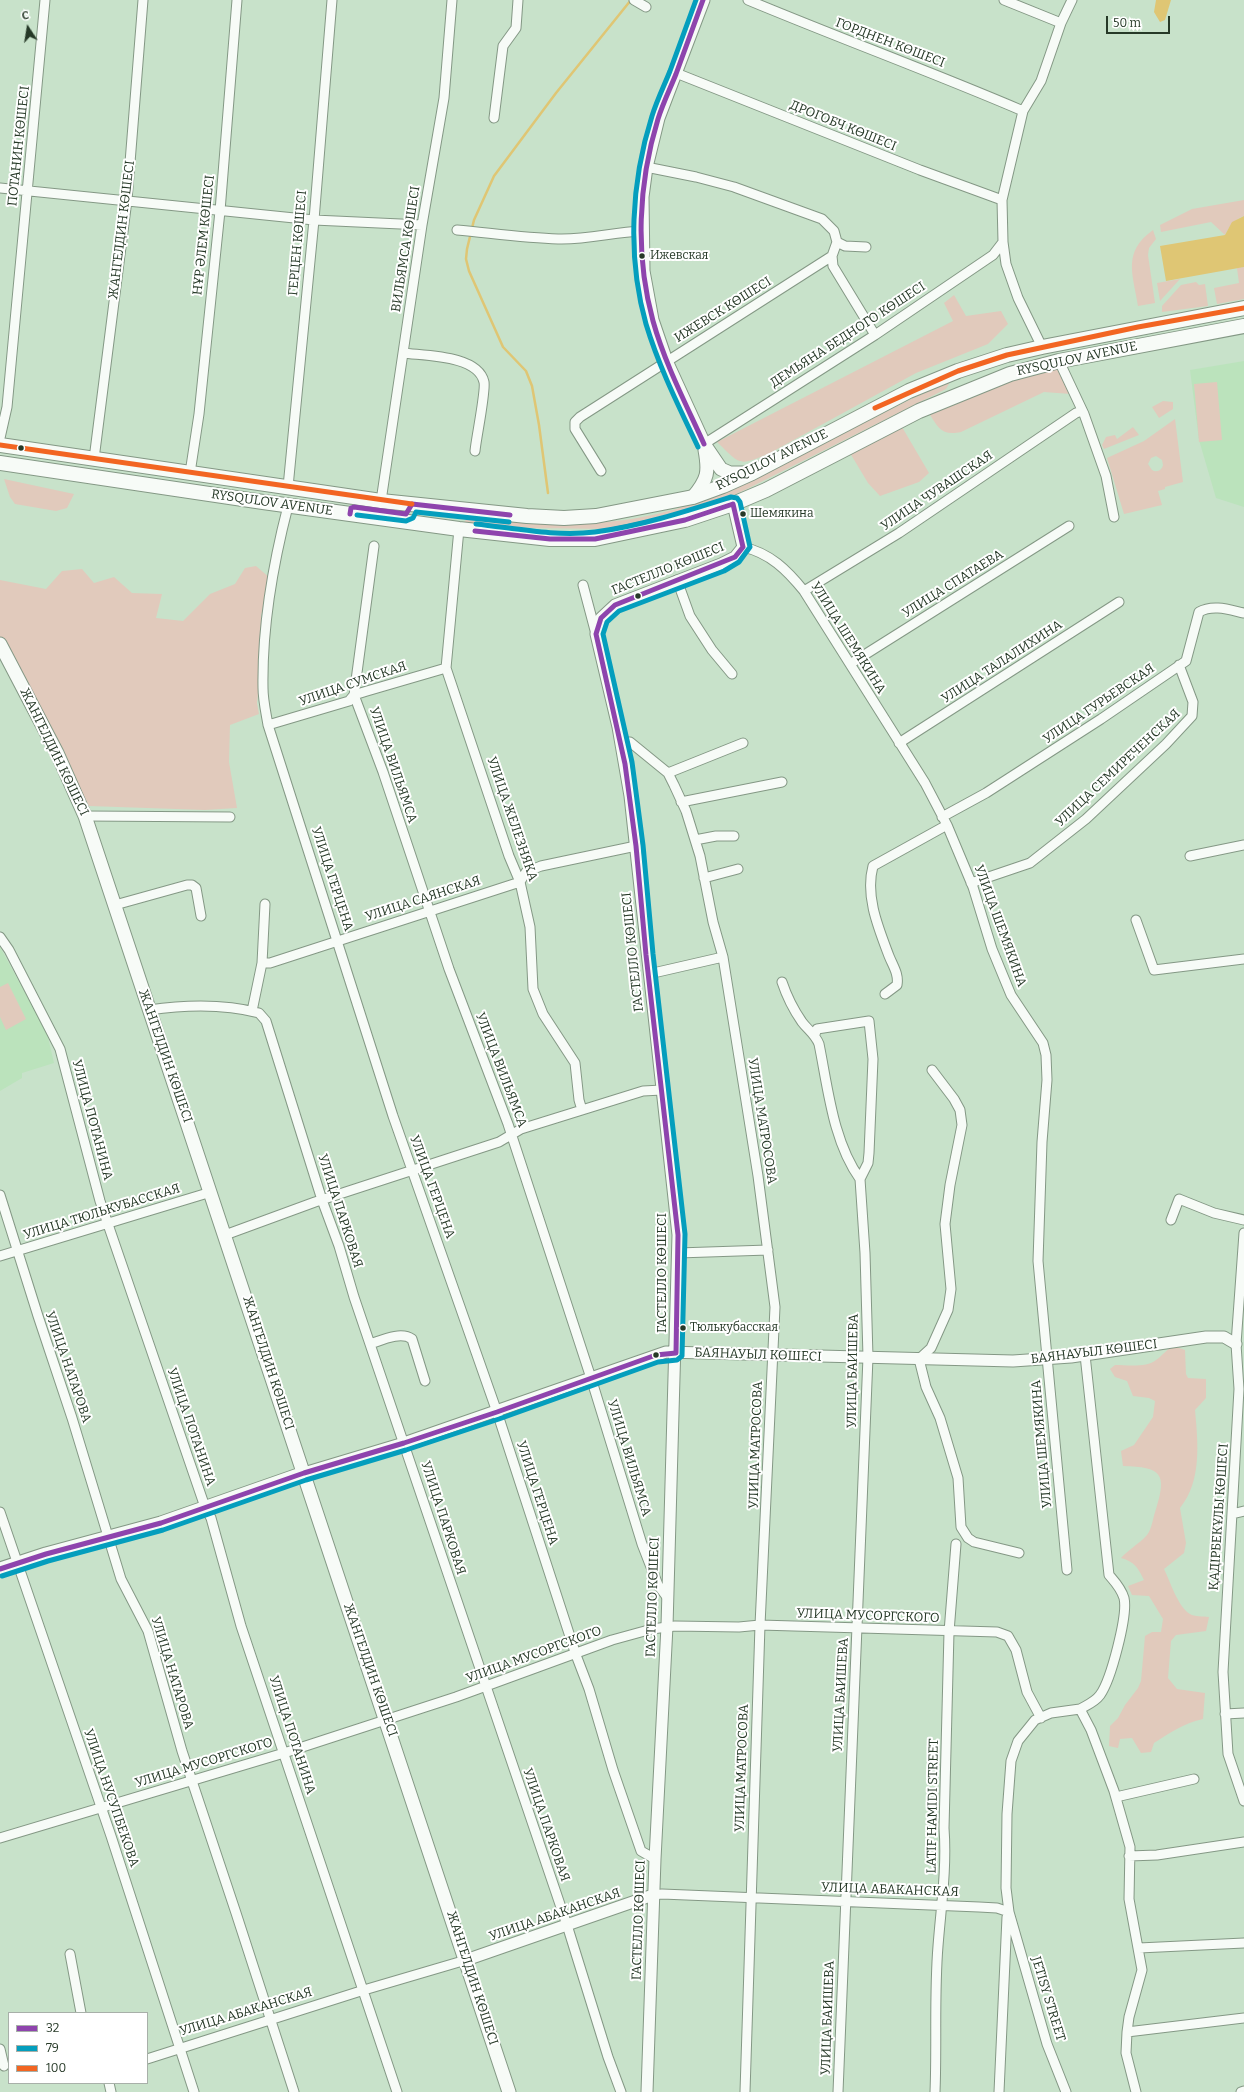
<!DOCTYPE html>
<html>
<head>
<meta charset="utf-8">
<style>
	body { margin:0 }
	#map { position:relative; width:1244px; height:2092px; overflow:hidden; background:#c8e2ca; font-family:Bitter,serif }
	canvas { display:block }
	.legend { position:absolute; left:8px; top:2012px; width:140px; height:72px; box-sizing:border-box; background:#fff; border:1px solid #a8b0a9; margin:0; padding:5px 7px; list-style:none; font-size:12px; color:#263927 }
	.legend li { display:flex; align-items:center; gap:8px; height:20px }
	.legend b { width:20px; border:1px solid #a8b0a9 }
	.north { position:absolute; left:8px; top:8px; width:40px; height:40px; -webkit-text-stroke:3px #fff; paint-order:stroke; rotate:348deg; font-size:11px; font-weight:700; line-height:16px; text-align:center; color:#263927 }
	.north::after { content:''; display:block; margin:auto; width:14px; height:18px; background:#263927; clip-path:polygon(50% 0,100% 100%,50% 72%,0 100%) }
	.scale { position:absolute; left:1106px; top:16px; width:64px; height:18px; box-sizing:border-box; border:2px solid #263927; border-top:0; padding-left:5px; font-size:12px; line-height:14px; white-space:nowrap; color:#263927; -webkit-text-stroke:3px #fff; paint-order:stroke }
</style>
</head>
<body>
<div id="map">
<canvas width="1244" height="2092"></canvas>
<ul class="legend">
<li><b style="height:5px;background:#8e44ad"></b>32</li>
<li><b style="height:5px;background:#049ebd"></b>79</li>
<li><b style="height:5px;background:#f26522"></b>100</li>
</ul>
<div class="north">С</div>
<div class="scale">50 m</div>
</div>
<script>
const ctx = document.querySelector('canvas').getContext('2d');
ctx.lineJoin = 'round';
function fill(path, color) {
  ctx.fillStyle = color;
  ctx.fill(path, 'evenodd');
}
function trace(path, color, width, dash) {
  ctx.strokeStyle = color;
  ctx.lineWidth = width;
  ctx.lineCap = dash ? 'butt' : 'round';
  ctx.setLineDash(dash || []);
  ctx.stroke(path);
}
function write(font, color, halo, rows, align = 'center') {
  ctx.font = font + ' Bitter,serif';
  ctx.lineWidth = 4;
  ctx.setLineDash([]);
  ctx.textBaseline = 'middle';
  ctx.strokeStyle = halo;
  ctx.fillStyle = color;
  for (const [text, x, y, turn = 0] of rows) {
    ctx.save();
    ctx.translate(x, y);
    ctx.rotate((+turn || 0) * Math.PI / 180);
    ctx.textAlign = isNaN(turn) ? turn : align;
    if (halo) ctx.strokeText(text, 0, 0);
    ctx.fillText(text, 0, 0);
    ctx.restore();
  }
}
fill(new Path2D(`
	M1244,361V507L1216,498L1199,440L1190,370Z
	M0,947L47,1033L54,1063L22,1073V1078L0,1091Z`), '#bbe3bc');
fill(new Path2D(`
	M1244,200V216C1235,219 1229,226 1225,235L1211,222L1161,232L1160,225L1192,209Z
	M1153,230L1156,239L1149,248L1148,255L1155,303L1138,306C1133,274 1122,252 1153,230Z
	M1244,267V299L1217,304L1214,288L1239,283L1237,268Z
	M1180,279L1160,301L1157,283Z
	M1196,282L1199,285L1205,284L1208,306L1162,312V306L1181,285Z
	M954,295L966,316L1001,311L1008,324L988,344L916,373L770,453C738,466 742,466 717,442L953,321L944,303Z
	M1057,368L1071,394L1044,392L961,432C942,436 938,428 929,413L989,386Z
	M950,382L946,389L747,489L718,502L663,519L608,529L531,528L463,523L467,519C513,522 561,527 607,522C654,518 701,503 744,484L913,398Z
	M1217,382L1222,440L1199,442L1194,384Z
	M1163,401L1173,402V409L1159,418L1152,407Z
	M1175,419L1183,482L1165,487V489L1158,491L1162,505L1124,514L1107,458L1144,441ZM1156,456L1162,460L1163,465C1162,470 1157,473 1152,470L1148,464L1151,458Z
	M902,427L929,473L919,482L880,496L868,483L850,453Z
	M1133,427L1139,435L1104,449L1102,445L1106,437L1115,435L1117,439Z
	M4,479L74,494L67,508L56,511L15,504L10,497Z
	M256,566L270,578L261,616L263,648L257,703L259,714L230,725L229,762L237,808L205,810L89,806L0,640V580L46,589L62,571L82,569L94,583L114,577L132,593L162,594L156,618L183,621L210,594L235,584L245,568Z
	M8,983L26,1019L6,1030L0,1017V987Z
	M1173,1346L1185,1350L1186,1374L1188,1378L1206,1379V1398L1195,1410C1198,1443 1202,1481 1180,1508L1186,1543L1184,1553L1164,1569C1170,1581 1178,1607 1190,1614C1195,1617 1202,1616 1209,1617L1206,1631L1176,1635L1171,1641L1168,1678L1177,1689L1205,1693L1203,1719C1184,1723 1170,1733 1154,1743L1151,1752L1141,1753L1132,1738L1120,1739L1118,1748L1109,1746L1110,1726L1118,1718L1125,1705L1138,1688L1141,1681L1145,1636L1152,1632H1161L1163,1619L1149,1596L1132,1595L1128,1586L1144,1580C1138,1568 1135,1562 1121,1558C1129,1549 1139,1544 1147,1535C1152,1529 1153,1517 1156,1509C1167,1474 1162,1467 1123,1466L1121,1451L1134,1445L1153,1417L1155,1401L1149,1398L1133,1396L1127,1381L1115,1377L1110,1369L1115,1365C1126,1365 1147,1368 1156,1360C1162,1356 1166,1350 1173,1346Z`), '#e1cabc');
fill(new Path2D(`
	M1156,0H1171L1165,20L1160,22L1154,12Z
	M1244,216V267L1166,281L1160,246L1225,235L1232,222Z`), '#dfc674');
trace(new Path2D(`
	M548,493L539,425L532,386L526,371L503,347L469,271L466,259L467,249L474,220L494,176L556,93L631,0`), '#dfc674', 2.5);
const minor = new Path2D(`
	M634,0L646,7
	M748,0C839,38 932,72 1023,111
	M1004,0L1061,23
	M676,73L920,170L1002,200
	M494,118L503,46L516,28L518,0
	M646,167L696,177L734,187L822,219L834,231L837,242L832,256L833,266L875,335
	M0,188L314,220L422,225
	M457,230C490,233 525,238 558,239C587,240 614,232 641,231
	M837,242L845,246L866,247
	M1042,347L1018,298L1006,264L1003,242L1002,200L1023,111L1041,81L1061,23L1072,0
	M403,353C425,356 478,355 484,382C486,391 476,439 475,451
	M1059,361L1084,414L1106,476L1114,517
	M0,438L7,407L45,0
	M704,444L875,335L993,255L1003,242
	M94,459L127,200L143,0
	M601,471L575,429V422L580,417L832,256
	M190,473L199,414L220,211L237,0
	M288,487L314,220L332,0
	M381,501L422,225L444,98L452,0
	M288,506C273,564 262,628 263,688C263,700 266,713 268,725L393,1116L497,1412L576,1655L589,1689L613,1770L641,1851L655,1859
	M459,529L446,668L509,856L520,882L530,927L533,989L543,1014L575,1063L579,1100L582,1110
	M374,546L354,695L383,772L449,969L508,1124L591,1378L642,1544L658,1585L667,1597
	M743,547C770,553 787,570 804,591L925,783L947,825L973,887L992,949L1011,995L1043,1043L1046,1055L1047,1080L1042,1142L1038,1261L1067,1570
	M677,580L690,616L712,650L732,674
	M583,585L596,634
	M804,591L899,533L1076,413L1082,411
	M850,664L1069,526
	M268,725L349,701L354,695L367,691L446,668
	M621,742H630L668,773L674,785L686,811L700,856L713,922L723,957L758,1176L775,1307L760,1625L745,2092
	M899,743L1119,602
	M668,773L743,743
	M681,802L782,782
	M85,816L230,817
	M942,817L986,793L1101,719L1186,661L1199,612C1213,604 1230,610 1244,613
	M695,840L716,836H734
	M1190,856L1244,845
	M704,878L738,869
	M971,883L1030,863L1086,819L1166,744L1192,716L1193,702L1179,665
	M115,905L187,885H192L196,888L201,916
	M1136,920L1154,970L1244,959
	M0,937L9,950L60,1049L100,1201L205,1507L211,1518L241,1626L397,2092
	M262,963L265,904
	M649,974L723,957
	M782,982C787,997 793,1009 802,1022C808,1030 815,1034 819,1044C828,1088 833,1142 860,1179
	M885,994L897,985C899,974 893,966 889,956C878,927 865,896 873,866L947,825
	M149,1010C184,1005 225,1004 259,1013L266,1021L322,1200L339,1246L354,1297L567,1925L608,2057L621,2092
	M252,1011L262,963H270L520,882L526,872L541,866L636,846
	M815,1034L817,1029L869,1021L873,1059L869,1153L868,1163L860,1179L865,1253L868,1357L838,2092
	M932,1070L954,1099L960,1110L962,1125L950,1185L945,1224L951,1289L948,1310L931,1348L919,1359L926,1387L940,1418L958,1478L961,1527L968,1538L974,1542L1019,1553
	M0,1195L38,1316L72,1418L121,1579L148,1631L182,1751L236,1913L294,2092
	M1171,1220L1179,1199L1214,1213L1244,1220
	M1244,1233L1236,1344L1239,1389L1223,1672L1228,1754L1244,1801
	M225,1235L315,1202L499,1142L521,1129L643,1091L662,1090
	M678,1253L768,1250
	M0,1256L211,1192
	M370,1344C382,1340 401,1331 412,1339L425,1381
	M1085,1355L1109,1575C1115,1582 1121,1588 1124,1598C1128,1615 1111,1680 1100,1695C1095,1702 1087,1705 1080,1709L1091,1730L1114,1791L1130,1847L1129,1899L1142,1970L1129,2017L1127,2032L1126,2053L1136,2092
	M0,1512L111,1836L194,2092
	M1232,1514L1244,1511
	M1225,1714L1244,1713
	M1116,1797L1194,1779
	M0,1838L284,1753L456,1697L612,1640L652,1629L675,1626L739,1627L760,1625L997,1632L1008,1636L1016,1650L1027,1692L1041,1718
	M1129,1856L1157,1855L1244,1842
	M653,1895L662,1894L979,1907L997,1908L1009,1912
	M1139,1948L1244,1943
	M70,1954L81,2013
	M1127,2032L1244,2018
	M0,2049L4,2066
	M147,2059L364,1990L466,1960
	M109,2083L111,2092
	M935,2092C937,2043 934,1995 938,1946C941,1907 947,1868 944,1828L949,1632L956,1544
	M999,2092L1007,1917
	M1066,2092L1047,2044L1009,1912L1006,1888L1007,1814L1011,1761L1018,1741L1035,1720L1051,1713L1080,1709
	M1241,2092L1244,2091`);
const tertiary = new Path2D(`
	M304,1473L404,1443L666,1352L1013,1361L1071,1357L1206,1337H1224L1236,1344
	M466,1960L653,1895
	M647,2092L655,1859L667,1626L678,1235L630,796L618,727L596,634L601,618L615,605L721,564L735,557L743,547L733,504`);
const secondary = new Path2D(`
	M703,0L658,118L646,167L642,197L643,271L652,320L666,361L704,444L721,469L730,473H752
	M693,497C708,479 709,472 705,450
	M0,644L57,753L85,816L509,2092
	M0,1569L46,1554L161,1523L304,1473`);
const primary = new Path2D(`
	M0,445L381,501L527,516L564,518L596,516L693,497L723,486L752,473L909,391L958,371L1007,355L1042,347L1244,308
	M0,463L263,502L459,529L550,539H595L685,520L733,504L766,490L919,411L1010,374L1059,361L1244,326`);
trace(minor, '#849885', 11);
trace(tertiary, '#849885', 13);
trace(secondary, '#849885', 15);
trace(primary, '#849885', 16);
trace(minor, '#f7fbf7', 9);
trace(tertiary, '#f7fbf7', 11);
trace(secondary, '#f7fbf7', 13);
trace(primary, '#f7fbf7', 14);
trace(new Path2D(`
	M703,0C694,25 685,49 676,74C670,89 663,103 658,119C638,184 635,255 653,321C665,364 686,404 704,444
	M350,514L351,508L354,507L406,514L412,504L510,515
	M0,1569L46,1554L161,1523L304,1473L404,1443L497,1412L656,1355L676,1353L678,1235L646,955L636,846L625,764L596,634L601,618L615,605L735,557L743,547L733,504L685,520L595,539H550L475,531`), '#8e44ad', 5);
trace(new Path2D(`
	M696,0C687,24 679,47 670,71C664,86 657,100 652,116C631,182 627,257 646,324C659,367 679,407 698,447
	M357,515L406,521L413,518L416,512L509,522
	M2,1576L48,1561L163,1530L306,1480L406,1450L499,1419L658,1362L677,1360L682,1356L685,1234L653,954L643,845L632,762L603,634L607,622L619,611L724,571L739,562L750,547L740,502L737,498L731,497C687,511 641,526 595,532C556,537 514,528 476,524`), '#049ebd', 5);
trace(new Path2D(`
	M875,408L958,371L1007,355L1138,327L1244,308
	M0,445L412,504`), '#f26522', 5);
for (const [x, y, r, color] of [
	[642,256,3.5,"#263927"],
	[21,448,3.5,"#263927"],
	[743,514,3.5,"#263927"],
	[638,596,3.5,"#263927"],
	[683,1328,3.5,"#263927"],
	[656,1355,3.5,"#263927"]
]) {
  const dot = new Path2D();
  dot.arc(x, y, r, 0, 2 * Math.PI);
  ctx.fillStyle = color;
  ctx.fill(dot);
  trace(dot, '#fff', 1.5);
}
write('12px', '#263927', '#fff', [
	["Ижевская",650,256],
	["Шемякина",750,514],
	["Тюлькубасская",690,1328]
], 'left');
write('13px', '#263927', '#fff', [
	["ГОРДНЕН КӨШЕСІ",890,43,21],
	["ДРОГОБЧ КӨШЕСІ",843,126,22],
	["ПОТАНИН КӨШЕСІ",19,146,-84],
	["ЖАНГЕЛДИН КӨШЕСІ",122,230,-83],
	["НҰР ӘЛЕМ КӨШЕСІ",204,235,-84],
	["ГЕРЦЕН КӨШЕСІ",298,243,-85],
	["ВИЛЬЯМСА КӨШЕСІ",406,249,-81],
	["ИЖЕВСК КӨШЕСІ",723,310,-32],
	["ДЕМЬЯНА БЕДНОГО КӨШЕСІ",848,335,-33],
	["RYSQULOV AVENUE",1077,359,-12],
	["RYSQULOV AVENUE",772,460,-26],
	["УЛИЦА ЧУВАШСКАЯ",937,491,-34],
	["RYSQULOV AVENUE",272,503,8],
	["ГАСТЕЛЛО КӨШЕСІ",668,569,-22],
	["УЛИЦА СПАТАЕВА",953,584,-32],
	["УЛИЦА ШЕМЯКИНА",848,638,58],
	["УЛИЦА ТАЛАЛИХИНА",1002,662,-33],
	["УЛИЦА СУМСКАЯ",353,684,-19],
	["УЛИЦА ГУРЬЕВСКАЯ",1099,704,-34],
	["ЖАНГЕЛДИН КӨШЕСІ",54,752,64],
	["УЛИЦА ВИЛЬЯМСА",393,765,71],
	["УЛИЦА СЕМИРЕЧЕНСКАЯ",1118,768,-43],
	["УЛИЦА ЖЕЛЕЗНЯКА",512,819,71],
	["УЛИЦА ГЕРЦЕНА",332,879,72],
	["УЛИЦА САЯНСКАЯ",423,899,-18],
	["УЛИЦА ШЕМЯКИНА",1000,926,70],
	["ГАСТЕЛЛО КӨШЕСІ",633,952,-96],
	["ЖАНГЕЛДИН КӨШЕСІ",165,1056,71],
	["УЛИЦА ВИЛЬЯМСА",501,1070,69],
	["УЛИЦА ПОТАНИНА",92,1120,75],
	["УЛИЦА МАТРОСОВА",762,1121,81],
	["УЛИЦА ГЕРЦЕНА",432,1187,70],
	["УЛИЦА ПАРКОВАЯ",340,1211,72],
	["УЛИЦА ТЮЛЬКУБАССКАЯ",102,1212,-17],
	["ГАСТЕЛЛО КӨШЕСІ",662,1273,-90],
	["БАЯНАУЫЛ КӨШЕСІ",1094,1352,-7],
	["БАЯНАУЫЛ КӨШЕСІ",758,1355,2],
	["ЖАНГЕЛДИН КӨШЕСІ",268,1363,72],
	["УЛИЦА НАТАРОВА",68,1367,71],
	["УЛИЦА БАИШЕВА",853,1371,-89],
	["УЛИЦА ПОТАНИНА",191,1427,71],
	["УЛИЦА ШЕМЯКИНА",1042,1444,-95],
	["УЛИЦА МАТРОСОВА",756,1445,-88],
	["УЛИЦА ВИЛЬЯМСА",629,1458,73],
	["УЛИЦА ГЕРЦЕНА",537,1493,72],
	["ҚАДІРБЕКҰЛЫ КӨШЕСІ",1219,1517,-86],
	["УЛИЦА ПАРКОВАЯ",443,1518,72],
	["ГАСТЕЛЛО КӨШЕСІ",653,1597,-88],
	["УЛИЦА МУСОРГСКОГО",868,1616,2],
	["УЛИЦА МУСОРГСКОГО",534,1655,-20],
	["ЖАНГЕЛДИН КӨШЕСІ",370,1670,71],
	["УЛИЦА НАТАРОВА",172,1673,73],
	["УЛИЦА БАИШЕВА",841,1695,-87],
	["УЛИЦА ПОТАНИНА",292,1735,72],
	["УЛИЦА МУСОРГСКОГО",204,1763,-17],
	["УЛИЦА МАТРОСОВА",742,1768,-88],
	["УЛИЦА НУСУПБЕКОВА",111,1798,71],
	["LATIF HAMIDI STREET",933,1806,-89],
	["УЛИЦА ПАРКОВАЯ",546,1825,71],
	["УЛИЦА АБАКАНСКАЯ",890,1890,2],
	["УЛИЦА АБАКАНСКАЯ",555,1915,-19],
	["ГАСТЕЛЛО КӨШЕСІ",639,1920,-88],
	["ЖАНГЕЛДИН КӨШЕСІ",472,1978,72],
	["JETISY STREET",1048,1999,73],
	["УЛИЦА АБАКАНСКАЯ",246,2012,-17],
	["УЛИЦА БАИШЕВА",828,2018,-88]
]);
</script>
</body>
</html>
